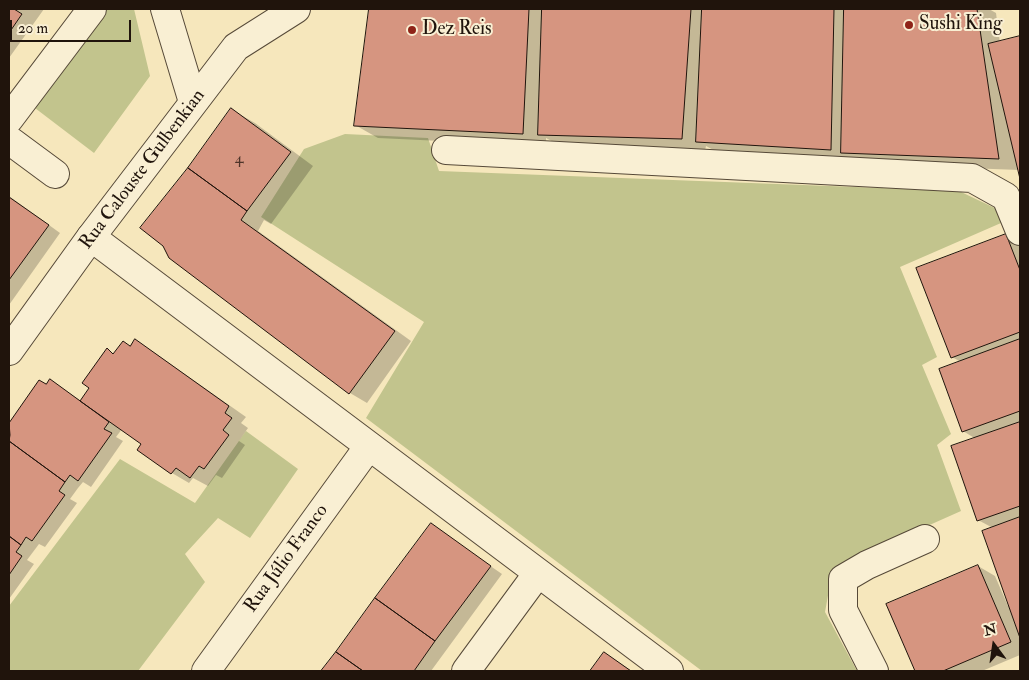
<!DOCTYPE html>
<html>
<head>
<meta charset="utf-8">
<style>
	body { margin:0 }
	#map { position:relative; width:1029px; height:680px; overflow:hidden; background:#f6e7bc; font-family:"IM FELL Double Pica",serif }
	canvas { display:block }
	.frame { position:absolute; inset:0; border:10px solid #20140c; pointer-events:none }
	.north { position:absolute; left:969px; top:620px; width:50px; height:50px; -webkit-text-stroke:4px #f9efd3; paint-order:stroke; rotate:346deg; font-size:14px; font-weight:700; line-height:20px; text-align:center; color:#20140c }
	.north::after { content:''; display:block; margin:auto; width:18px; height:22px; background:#20140c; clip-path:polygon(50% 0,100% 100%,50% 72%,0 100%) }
	.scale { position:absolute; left:10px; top:20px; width:121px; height:22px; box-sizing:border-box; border:2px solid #20140c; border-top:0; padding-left:6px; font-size:15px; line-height:18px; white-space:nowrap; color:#20140c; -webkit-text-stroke:4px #f9efd3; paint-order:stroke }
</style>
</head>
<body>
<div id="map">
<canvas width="1029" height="680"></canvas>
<div class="frame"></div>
<div class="north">N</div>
<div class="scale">20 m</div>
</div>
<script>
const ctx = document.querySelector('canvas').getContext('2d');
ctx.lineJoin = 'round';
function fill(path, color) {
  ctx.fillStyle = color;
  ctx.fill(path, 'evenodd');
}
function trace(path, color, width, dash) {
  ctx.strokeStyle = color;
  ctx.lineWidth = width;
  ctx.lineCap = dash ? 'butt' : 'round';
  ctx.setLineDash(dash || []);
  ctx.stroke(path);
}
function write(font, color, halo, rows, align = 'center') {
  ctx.font = font + ' "IM FELL Double Pica",serif';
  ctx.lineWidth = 4;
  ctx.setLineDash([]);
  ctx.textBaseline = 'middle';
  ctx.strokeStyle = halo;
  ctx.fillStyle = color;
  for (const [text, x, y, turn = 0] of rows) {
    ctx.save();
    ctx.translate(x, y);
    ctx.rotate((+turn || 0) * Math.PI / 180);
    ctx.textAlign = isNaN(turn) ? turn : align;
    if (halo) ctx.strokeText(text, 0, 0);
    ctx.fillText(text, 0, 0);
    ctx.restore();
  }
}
fill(new Path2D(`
	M102,9H134L150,76L94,153L31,105Z
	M345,134L428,138L439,171L959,191L999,210L1001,223L900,267L937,357L922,365L951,434L937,445L961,511L833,568L825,612L857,671H702L366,418L424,322L261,217L304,149Z
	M246,431L298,469L250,538L218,518L185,554L205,582L138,671H9V606L120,459L195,503Z`), '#c2c48d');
fill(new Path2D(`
	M9,9H44L9,58Z
	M376,9H989L996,13L1000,43L1020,37V173L1019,170L862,164L721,154L706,146L705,151L563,147L546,138V146L378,138L355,125L370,10Z
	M232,110L255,123L313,166L271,224L264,220L258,231L411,341L367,403L350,393L170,257L189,169Z
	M9,196L60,233L9,305Z
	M1006,235L1020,243V655L982,671H917L888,605L978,566L995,576L1008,606L1010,605L993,528L978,520L976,439L963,431L961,362L952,357Z
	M135,341L152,351L246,417L241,423L248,428L239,441L245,445L222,478L216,475L208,486L193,478L189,483L172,473L143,444L122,429L116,437L123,441L91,487L83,482L78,488L70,499L77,503L45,547L39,544L27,560L34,564L9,599V439L12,435L9,432V425L40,381L47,385L62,388L81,401L91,388L107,350L114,354L131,347Z
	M431,525L502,574L431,671H323Z
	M605,654L617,661L632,671H592Z`), '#0003');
const building = new Path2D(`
	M9,9H14L22,14L9,33Z
	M369,9H529L523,134L354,126Z
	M542,9H691L682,139L538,135Z
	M702,9H834L831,150L696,142Z
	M844,9H977L999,159L841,153Z
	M1020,36V179L988,44Z
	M231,108L291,152L247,211L188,168Z
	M188,168L247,211L241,220L395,331L349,394L169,258L163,246L140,228Z
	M9,197L49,225L9,280Z
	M1006,234L1020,270V332L951,358L916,268Z
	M135,339L229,406L225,413L232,418L223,430L229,435L204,469L199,466L190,478L176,468L171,474L137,450L141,444L80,401L89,388L82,383L107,348L113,354L123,341L130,346Z
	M1020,339V411L962,432L939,369Z
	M50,379L109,422L104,429L112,433L78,481L70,475L65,482L9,441L10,435L9,423L39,380L46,384Z
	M1020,422V506L977,521L951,446Z
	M9,441L65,482L59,491L65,495L32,541L26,537L21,545L9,536Z
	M1020,517V638L982,531Z
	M431,523L491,566L435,641L375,598Z
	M9,536L21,545L16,552L22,556L9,575Z
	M978,565L1011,642L943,671H915L886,604Z
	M375,598L435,641L414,671H363L336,652Z
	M336,652L363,671H321Z
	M604,652L631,671H590Z`);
fill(building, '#d69580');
trace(building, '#20140c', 1);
const minor = new Path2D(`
	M165,9L193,102
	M9,119L92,9
	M9,140L55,174
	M446,150L972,178L1006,197L1020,231
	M91,237L669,671
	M206,671L369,446
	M466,671L538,573
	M874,671L843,610V579L867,565L925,539`);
const tertiary = new Path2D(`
	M9,351L91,237L236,47L296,9`);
trace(minor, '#564938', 30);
trace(tertiary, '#564938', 30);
trace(minor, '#f9efd3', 28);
trace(tertiary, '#f9efd3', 28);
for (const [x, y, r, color] of [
	[909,25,5,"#8f2418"],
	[412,30,5,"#8f2418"]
]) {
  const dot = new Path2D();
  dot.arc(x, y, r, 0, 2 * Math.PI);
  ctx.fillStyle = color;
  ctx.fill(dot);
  trace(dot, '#f9efd3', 2);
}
write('16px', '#4e3429', null, [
	["4",239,160]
]);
write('19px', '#20140c', '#f9efd3', [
	["Sushi King",919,25],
	["Dez Reis",422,30]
], 'left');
write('19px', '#20140c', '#f9efd3', [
	["Rua Calouste Gulbenkian",143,170,-53],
	["Rua Júlio Franco",287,559,-54]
]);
</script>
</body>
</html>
